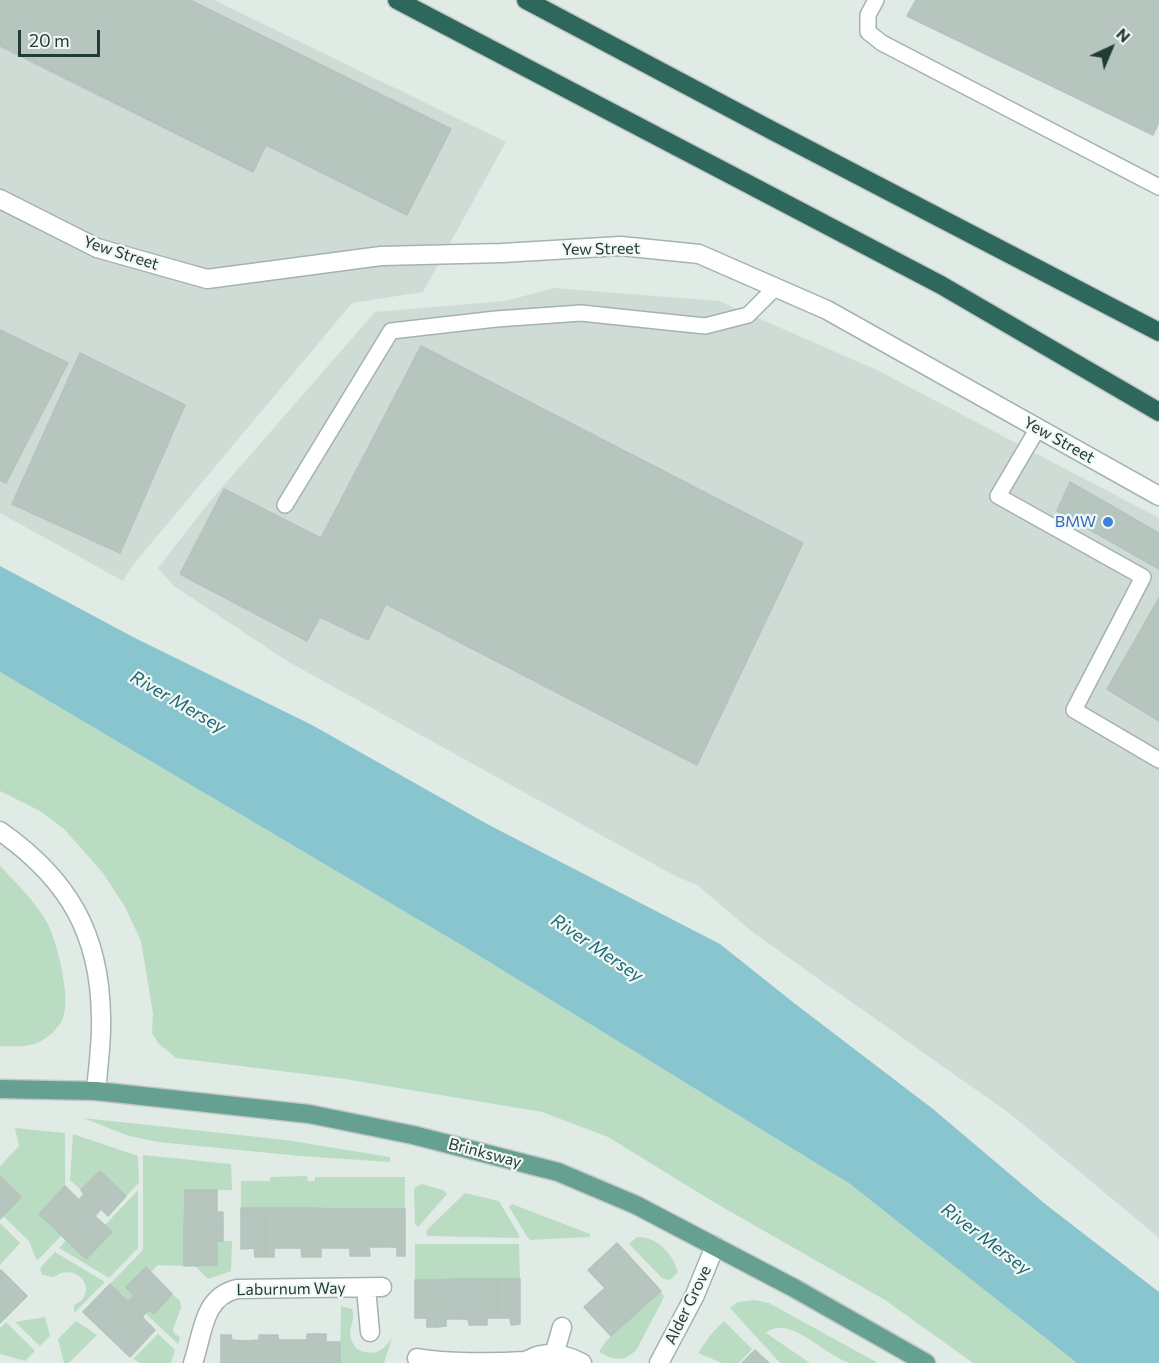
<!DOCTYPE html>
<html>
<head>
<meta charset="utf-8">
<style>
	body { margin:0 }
	#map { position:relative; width:1159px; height:1363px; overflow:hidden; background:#e1ebe6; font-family:Commissioner,sans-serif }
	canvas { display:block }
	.north { position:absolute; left:1081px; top:18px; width:60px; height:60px; -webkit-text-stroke:4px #f1f8f4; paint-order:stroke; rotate:44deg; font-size:16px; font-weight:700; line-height:24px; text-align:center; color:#223b34 }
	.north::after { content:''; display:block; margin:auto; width:21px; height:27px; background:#223b34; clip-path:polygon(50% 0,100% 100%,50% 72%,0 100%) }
	.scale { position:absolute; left:18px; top:30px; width:82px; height:27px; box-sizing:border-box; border:3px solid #223b34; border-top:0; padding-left:8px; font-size:18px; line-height:21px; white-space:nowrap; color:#223b34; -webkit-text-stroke:4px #f1f8f4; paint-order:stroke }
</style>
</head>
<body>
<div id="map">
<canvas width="1159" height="1363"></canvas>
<div class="north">N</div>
<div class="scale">20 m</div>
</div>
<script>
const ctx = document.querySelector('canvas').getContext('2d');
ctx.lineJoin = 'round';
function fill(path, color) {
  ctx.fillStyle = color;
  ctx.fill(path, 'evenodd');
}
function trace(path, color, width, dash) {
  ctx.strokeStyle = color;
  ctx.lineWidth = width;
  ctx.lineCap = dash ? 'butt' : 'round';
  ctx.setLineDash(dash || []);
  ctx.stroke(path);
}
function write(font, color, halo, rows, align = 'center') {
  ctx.font = font + ' Commissioner,sans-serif';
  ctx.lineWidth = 4.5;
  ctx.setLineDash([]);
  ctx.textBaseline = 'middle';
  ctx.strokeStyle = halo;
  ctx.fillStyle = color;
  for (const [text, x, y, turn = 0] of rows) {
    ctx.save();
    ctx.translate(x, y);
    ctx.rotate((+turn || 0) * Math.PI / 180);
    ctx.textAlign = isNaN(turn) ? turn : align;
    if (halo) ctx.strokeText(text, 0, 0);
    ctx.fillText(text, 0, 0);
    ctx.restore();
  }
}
fill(new Path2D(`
	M0,0H214L506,142L423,292L352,303L133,565L123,581L0,513Z
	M554,288L719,301L877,370L1159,518V1238L1009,1113L755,934L697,885L677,877L287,661L174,586L158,568L211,500L375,312L505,301Z`), '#cfdbd5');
fill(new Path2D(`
	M0,672L473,952L850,1184L1077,1363H973L885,1300L717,1204L608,1137L542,1112L345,1079L176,1058L158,1043L152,1033L153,1013L141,941L125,907L103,873L64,829L40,811L0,791Z
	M0,866C16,883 33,899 45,919C57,938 71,997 63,1018C59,1028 50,1036 41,1041C29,1048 13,1046 0,1046Z
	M83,1118L286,1140L390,1157V1162L300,1156L158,1142L129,1136Z
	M15,1128L65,1133V1186L39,1214L61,1236L37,1261L29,1241L3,1216L21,1197L0,1176V1166L19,1146Z
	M73,1134L138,1156L139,1183L126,1196L100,1171L81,1190L70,1180Z
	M143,1155L231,1164L232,1190H185L184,1266L158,1265L151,1272L145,1267L126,1287L134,1296L128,1302L110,1284L143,1250Z
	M307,1176L308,1181H315V1177H405V1209L241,1208V1181H270V1177Z
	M422,1184L443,1190L447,1194L418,1227L415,1224L414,1188Z
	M138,1190V1248L109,1278L59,1248L66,1240L86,1259L112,1232L105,1225Z
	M465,1193L499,1201L519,1235V1238L428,1236L426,1234L427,1230Z
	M512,1204L590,1234V1237L530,1240L528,1238L509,1207Z
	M1,1224L20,1243L0,1265V1225Z
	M637,1237C657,1236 673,1254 678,1272L670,1280L662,1278L629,1244Z
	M217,1241H232L231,1271L208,1279L194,1265H217Z
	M415,1244H519L520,1279L415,1280Z
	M55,1252L105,1282L74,1313V1305C81,1302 85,1298 86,1290C86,1277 73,1270 61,1273C58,1274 55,1277 52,1277C49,1277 46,1275 42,1275L40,1268Z
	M661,1291L664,1297L637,1349C624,1363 614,1360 599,1352L606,1341Z
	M172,1294L180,1301L181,1308L173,1329L174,1333L180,1337L178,1344L145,1313L149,1309L154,1313Z
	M754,1300L769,1303L878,1363C870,1363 858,1363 850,1363C826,1357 789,1313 766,1333L810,1363H780L730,1308L738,1302Z
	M341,1306L352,1309C357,1326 342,1330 357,1349C374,1357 382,1352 392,1338L384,1363H340Z
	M45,1317L50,1336L40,1346L15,1322Z
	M76,1321L97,1335L69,1363H64L58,1339Z
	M724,1321L752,1349L739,1363H722L698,1353L712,1333Z
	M6,1322L35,1351L25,1361L0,1354V1328Z
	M158,1334L175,1350L171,1363H140L133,1359Z`), '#badcc3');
fill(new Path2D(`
	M0,566L135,638L312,725L489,825L720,944L794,1003L933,1109L1044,1203L1159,1292V1363H1077L850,1184L473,952L0,672Z`), '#89c5cf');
const building = new Path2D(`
	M0,0H190L451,129L407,215L266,145L253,172L0,46Z
	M916,0H1159V122L1153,135L907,16Z
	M0,330L68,363L6,483L0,480Z
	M421,346L803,543L697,765L386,604L368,640L320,617L307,641L180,574L224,489L321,538Z
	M80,353L185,405L120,553L12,504Z
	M1070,482L1159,533V569L1057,511Z
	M1159,598V721L1107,689Z
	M100,1171L126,1196L108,1216L101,1209L95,1216L112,1232L86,1259L39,1214L65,1186L79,1200L84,1194L81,1190Z
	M0,1176L21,1197L0,1219Z
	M185,1190H217V1212H223V1227L184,1226Z
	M241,1208H265V1257H255L254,1248L241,1249Z
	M265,1208H290V1248H274V1257H265Z
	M290,1208H312V1257H302L301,1248H290Z
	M312,1208L336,1209V1248H321V1257H312Z
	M336,1209H360V1256H350V1248H336Z
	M360,1209H383L382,1247H369L370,1256H360Z
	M383,1209H405V1256H397V1247H382Z
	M184,1226L223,1227V1241H217V1265L184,1266Z
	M617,1243L661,1291L611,1336L584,1307L605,1288L588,1270Z
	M146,1267L172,1294L154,1314L149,1309L142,1317L155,1330L130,1357L83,1312L110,1284L128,1302L134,1296L126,1287Z
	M1,1270L27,1296L0,1323V1271Z
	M457,1279H477L478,1325H469L468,1319H458Z
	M457,1279L458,1319H446V1326L437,1327L436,1280Z
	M477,1279H497V1318H487V1325H478Z
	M497,1279H520V1324L511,1325L510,1318H497Z
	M415,1280H436L437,1327H427V1318H415Z
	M307,1334H317L316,1363H293V1340H307Z
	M317,1334H326V1342H340V1363H316Z
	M221,1335H231L232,1340L245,1341V1363H221Z
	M259,1335H269V1363H245V1341L259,1340Z
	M269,1335H278V1340H293V1363H269Z
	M755,1350L769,1363H742Z`);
fill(building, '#b6c6bf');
trace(building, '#b3c4bd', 1.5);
const lane = new Path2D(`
	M876,0L868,15V32L882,43L1159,187
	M1038,428L998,496L1143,577L1074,710L1159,760
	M285,505L391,331L496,319L581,313L705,326L748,315L776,287`);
const street = new Path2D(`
	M0,199L97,248L207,279L381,256L502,253L621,246L699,254L827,310L1159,496
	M0,831C68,879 100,933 101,1017C102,1042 98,1067 96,1091
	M366,1288L370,1332
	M554,1355L562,1327
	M417,1358C446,1363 494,1363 524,1361C531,1360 535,1355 542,1355C555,1352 571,1357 582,1363
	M193,1363C203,1335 202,1297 237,1289L382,1287
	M659,1363L695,1295L715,1246`);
const primary = new Path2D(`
	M0,1089L96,1091L309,1114L413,1135L558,1172L636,1205L794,1288L926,1363`);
const highway = new Path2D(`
	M397,0L941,285L1159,412
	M526,0L771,130L1159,332`);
trace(lane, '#a4b3ad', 18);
trace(street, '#a4b3ad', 21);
trace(primary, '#c1c8c6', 21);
trace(highway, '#c1c8c6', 21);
trace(lane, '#fff', 15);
trace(street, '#fff', 18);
trace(primary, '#66a091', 18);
trace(highway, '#2e675b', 18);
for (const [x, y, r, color] of [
	[1108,522,6,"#3f7fe0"]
]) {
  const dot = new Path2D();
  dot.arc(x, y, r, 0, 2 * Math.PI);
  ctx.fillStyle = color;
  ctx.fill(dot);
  trace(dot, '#f1f8f4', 2);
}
write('16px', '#223b34', '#f1f8f4', [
	["Yew Street",601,249,-1],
	["Yew Street",121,253,18],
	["Yew Street",1059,440,29],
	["Brinksway",485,1153,15],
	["Laburnum Way",291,1289,-1],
	["Alder Grove",688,1305,-64]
]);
write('16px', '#366cbe', '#f1f8f4', [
	["BMW",1096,522]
], 'right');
write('italic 18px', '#1d6776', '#f1f8f4', [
	["River Mersey",178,702,30],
	["River Mersey",597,948,34],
	["River Mersey",986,1239,37]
]);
</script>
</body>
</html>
